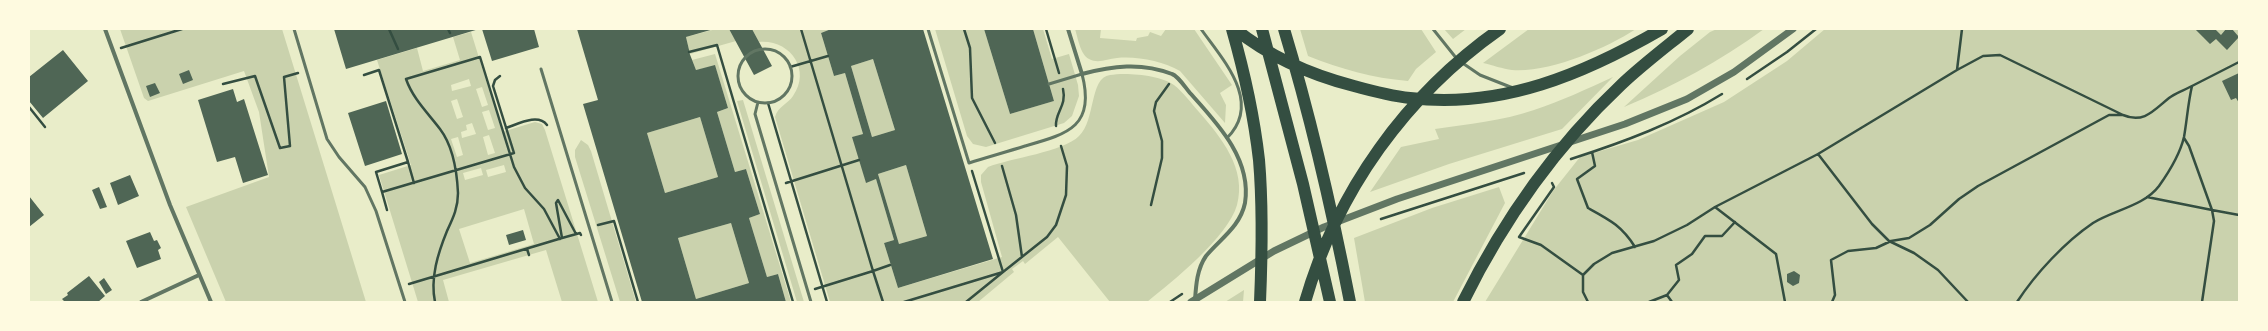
<!DOCTYPE html>
<html>
<head>
<meta charset="utf-8">
<style>
	body { margin:0 }
	#map { position:relative; width:2268px; height:331px; overflow:hidden; background:#e9edc9; font-family:"Space Grotesk",sans-serif }
	canvas { display:block }
	.frame { position:absolute; inset:0; border:30px solid #fefae0; pointer-events:none }
</style>
</head>
<body>
<div id="map">
<canvas width="2268" height="331"></canvas>
<div class="frame"></div>
</div>
<script>
const ctx = document.querySelector('canvas').getContext('2d');
ctx.lineJoin = 'round';
function fill(path, color) {
  ctx.fillStyle = color;
  ctx.fill(path, 'evenodd');
}
function trace(path, color, width, dash) {
  ctx.strokeStyle = color;
  ctx.lineWidth = width;
  ctx.lineCap = dash ? 'butt' : 'round';
  ctx.setLineDash(dash || []);
  ctx.stroke(path);
}
fill(new Path2D(`
	M120,29H282L366,302H226L186,207L269,177L259,112L244,71L148,101L144,98Z
	M716,29H729L736,41L690,54L686,37Z
	M752,29H831L821,33L834,76L845,73L863,134L853,137L866,182L876,179L894,240L884,243L898,288L1002,257L981,182V175L988,167C1011,158 1063,152 1079,136C1096,120 1089,78 1110,75C1126,72 1161,75 1174,85C1183,92 1191,103 1199,112C1221,137 1247,169 1237,205C1228,237 1173,281 1147,302H1110L1058,237L1025,264L1023,261L1012,269L1014,272L978,302H830L775,117C778,106 788,104 793,96C812,69 789,39 759,42Z
	M935,29H984L1010,114L1054,101L1033,29H1043L1052,59L1069,54L1078,85L1079,96L1072,116L1064,123L986,147L973,144L967,136Z
	M1075,29H1101L1100,38L1136,41L1137,38L1148,36L1150,32L1161,36L1166,29H1194L1232,85L1220,93L1226,105L1225,123L1180,71C1163,61 1136,56 1117,58C1107,59 1098,64 1089,59C1080,54 1078,38 1075,29Z
	M1300,29H1421L1436,52L1416,69L1408,81C1372,78 1341,69 1308,56Z
	M1444,29H1466L1453,39Z
	M1529,29H1636C1605,49 1549,73 1512,70C1503,69 1492,65 1483,63Z
	M1717,29H1764C1720,61 1674,86 1624,107L1680,56L1710,32Z
	M1825,29H2239V302H1485L1553,191L1580,157L1638,140L1724,102L1787,61Z
	M471,32L502,132L535,122L542,124L545,130L598,302H562L546,250L443,280L449,302H418L379,175L411,165L377,60L417,48L423,71L460,60L453,37ZM469,79L471,86L452,91L451,85ZM482,87L488,105L482,107L476,89ZM457,99L463,117L457,119L451,101ZM489,110L495,128L488,130L482,112ZM472,123L476,134L462,138L461,132L467,130L466,125ZM489,135L495,153L488,155L483,137ZM458,137L463,155L457,157L451,139ZM504,165L506,172L488,177L486,170ZM481,168L483,175L465,180L463,173ZM524,209L534,244L470,263L459,229Z
	M715,54L791,302H786L778,274L767,277L749,218L760,214L746,169L735,172L717,112L728,108L715,66L696,70L692,60Z
	M873,59L895,130L872,137L851,66Z
	M1613,77L1562,129L1449,164L1370,192L1401,147L1439,139L1435,129C1468,124 1502,121 1534,110C1561,101 1587,89 1613,77Z
	M743,100L804,302H797L737,101Z
	M700,117L718,177L665,193L647,133Z
	M581,140L588,145L591,151L636,302H620L575,157V150Z
	M906,165L927,236L899,244L878,174Z
	M1499,187L1505,203L1453,302H1365L1354,238L1432,208Z
	M731,223L749,283L696,299L678,238Z
	M1244,290L1243,302H1225Z`), '#cad2ad');
fill(new Path2D(`
	M334,29H479L346,69Z
	M482,29H534L539,47L492,61Z
	M577,29H714L686,37L690,54L689,52L696,70L715,65L728,108L717,112L735,172L746,169L760,214L749,218L767,277L778,274L786,302H642L583,104L598,100ZM700,117L718,177L665,193L647,133ZM731,223L749,283L696,299L678,238Z
	M729,29H752L772,66L754,75Z
	M831,29H923L993,259L898,288L884,243L894,240L876,179L866,183L852,137L863,134L845,73L834,76L821,33ZM873,59L895,130L872,137L851,66ZM906,165L927,236L899,244L878,174Z
	M984,29H1033L1054,101L1010,114Z
	M2195,29H2215L2221,35L2226,29H2232L2239,37L2227,50L2216,39L2210,44Z
	M63,50L88,81L43,118L29,101V77Z
	M189,70L193,80L183,84L179,74Z
	M2239,73V103L2236,98L2231,100L2222,81Z
	M155,83L160,93L150,97L146,86Z
	M233,89L237,102L244,99L268,175L243,183L235,157L217,162L198,100Z
	M386,101L402,154L365,166L348,113Z
	M130,175L139,196L118,205L110,183Z
	M99,187L107,207L100,209L92,190Z
	M29,196L44,215L29,227Z
	M523,230L526,240L509,245L506,235Z
	M150,232L154,241L157,240L161,248L158,250L161,259L137,268L126,241Z
	M1794,271L1800,275L1799,283L1793,286L1787,282V274Z
	M89,276L105,296L98,302H65L62,299L68,295L67,293Z
	M104,278L112,290L106,294L99,282Z`), '#4f6655');
trace(new Path2D(`
	M389,29L398,49
	M448,29L450,33
	M801,29L873,271L890,265
	M964,29L970,48L972,98L995,143
	M1046,29L1059,73
	M121,48L182,29
	M689,52L717,45L793,302
	M790,67L828,56
	M1957,70L1983,56L2000,55L2123,115C2144,124 2154,110 2169,98C2175,93 2185,90 2192,86
	M364,75L379,70L408,162
	M1747,79L1787,52L1816,29
	M223,84L255,76L280,148L290,146L284,77L298,73
	M768,103L827,302
	M29,107L45,127
	M1056,126C1055,112 1067,106 1063,89
	M506,128C518,124 538,113 547,125
	M2184,138L2189,146L2212,210
	M1592,152L1595,166L1577,179L1588,208C1610,220 1622,226 1635,247
	M1818,154L1872,224L1889,241L1914,253L1938,270L1968,302
	M1571,159C1624,142 1675,123 1722,94
	M1002,166L1016,215L1022,257
	M786,183L859,160
	M1552,183L1554,187L1519,237L1541,245L1583,275
	M382,192L376,172L408,162L414,183
	M2147,197L2212,210
	M1151,205L1162,158V141L1154,111L1156,102L1169,84
	M1715,207L1776,254L1785,302
	M387,210L382,192L514,153L493,86L495,80L500,76
	M1381,219L1524,173
	M598,225L614,221L638,302
	M562,238L580,233L581,235
	M527,249L529,255
	M409,284L562,238L556,203L558,200L576,234
	M815,289L873,271L883,302
	M435,302C430,278 438,253 447,231C453,218 458,208 458,193C457,172 453,146 440,129C428,113 413,99 406,79L480,57L514,167L525,188L544,209L560,239
	M904,302L1003,272L1047,237L1056,225L1066,195L1067,166L1061,146
	M966,302L1003,272L972,171
	M1170,302L1182,294
	M1588,302L1583,292V275L1594,264L1612,253L1654,241L1687,225L1715,207L1818,154L1957,70L1962,29
	M1649,302L1667,295
	M1672,302L1667,295L1679,280L1676,265L1692,254L1705,236H1722L1735,222
	M1832,302L1835,295L1831,260L1848,251L1876,248L1891,241L1909,238L1930,225L1959,199L1978,186L2109,115H2123
	M2017,302C2036,273 2065,242 2093,223C2114,210 2144,206 2159,186C2169,172 2180,154 2184,137C2187,120 2188,103 2192,86L2239,62
	M2202,302L2214,221L2212,210L2239,215`), '#344e41', 2.5);
trace(new Path2D(`
	M294,29L327,139L339,157L365,187L376,211L405,302
	M928,29L969,163C988,157 1006,152 1025,146C1067,134 1096,127 1082,74L1049,84
	M1201,29C1223,60 1263,102 1227,138
	M1433,29L1457,59
	M738 76a27 27 0 1 1 54 0a27 27 0 1 1-54 0Z
	M1461,62L1480,75L1513,88
	M541,69L612,302
	M758,102L755,114L811,302`), '#617663', 3);
trace(new Path2D(`
	M105,29L170,205L211,302
	M1068,29L1082,74C1112,66 1141,62 1172,74C1178,76 1185,87 1190,93C1217,123 1252,159 1245,203C1240,227 1220,239 1206,256C1197,269 1196,285 1195,300
	M141,302L199,275`), '#617663', 4);
trace(new Path2D(`
	M1191,302L1274,251L1324,227L1397,199L1625,124L1687,99L1734,72L1793,29`), '#617663', 7);
trace(new Path2D(`
	M1232,29C1244,71 1254,116 1259,160C1263,207 1262,255 1260,302
	M1235,29C1270,57 1311,75 1354,86C1372,91 1391,96 1410,98C1502,109 1584,74 1662,29
	M1262,29L1303,184L1330,302
	M1284,29C1311,118 1332,210 1350,302
	M1305,302C1337,191 1406,95 1500,29
	M1463,302C1503,221 1555,147 1621,85C1642,65 1666,47 1688,29`), '#344e41', 12);
</script>
</body>
</html>
